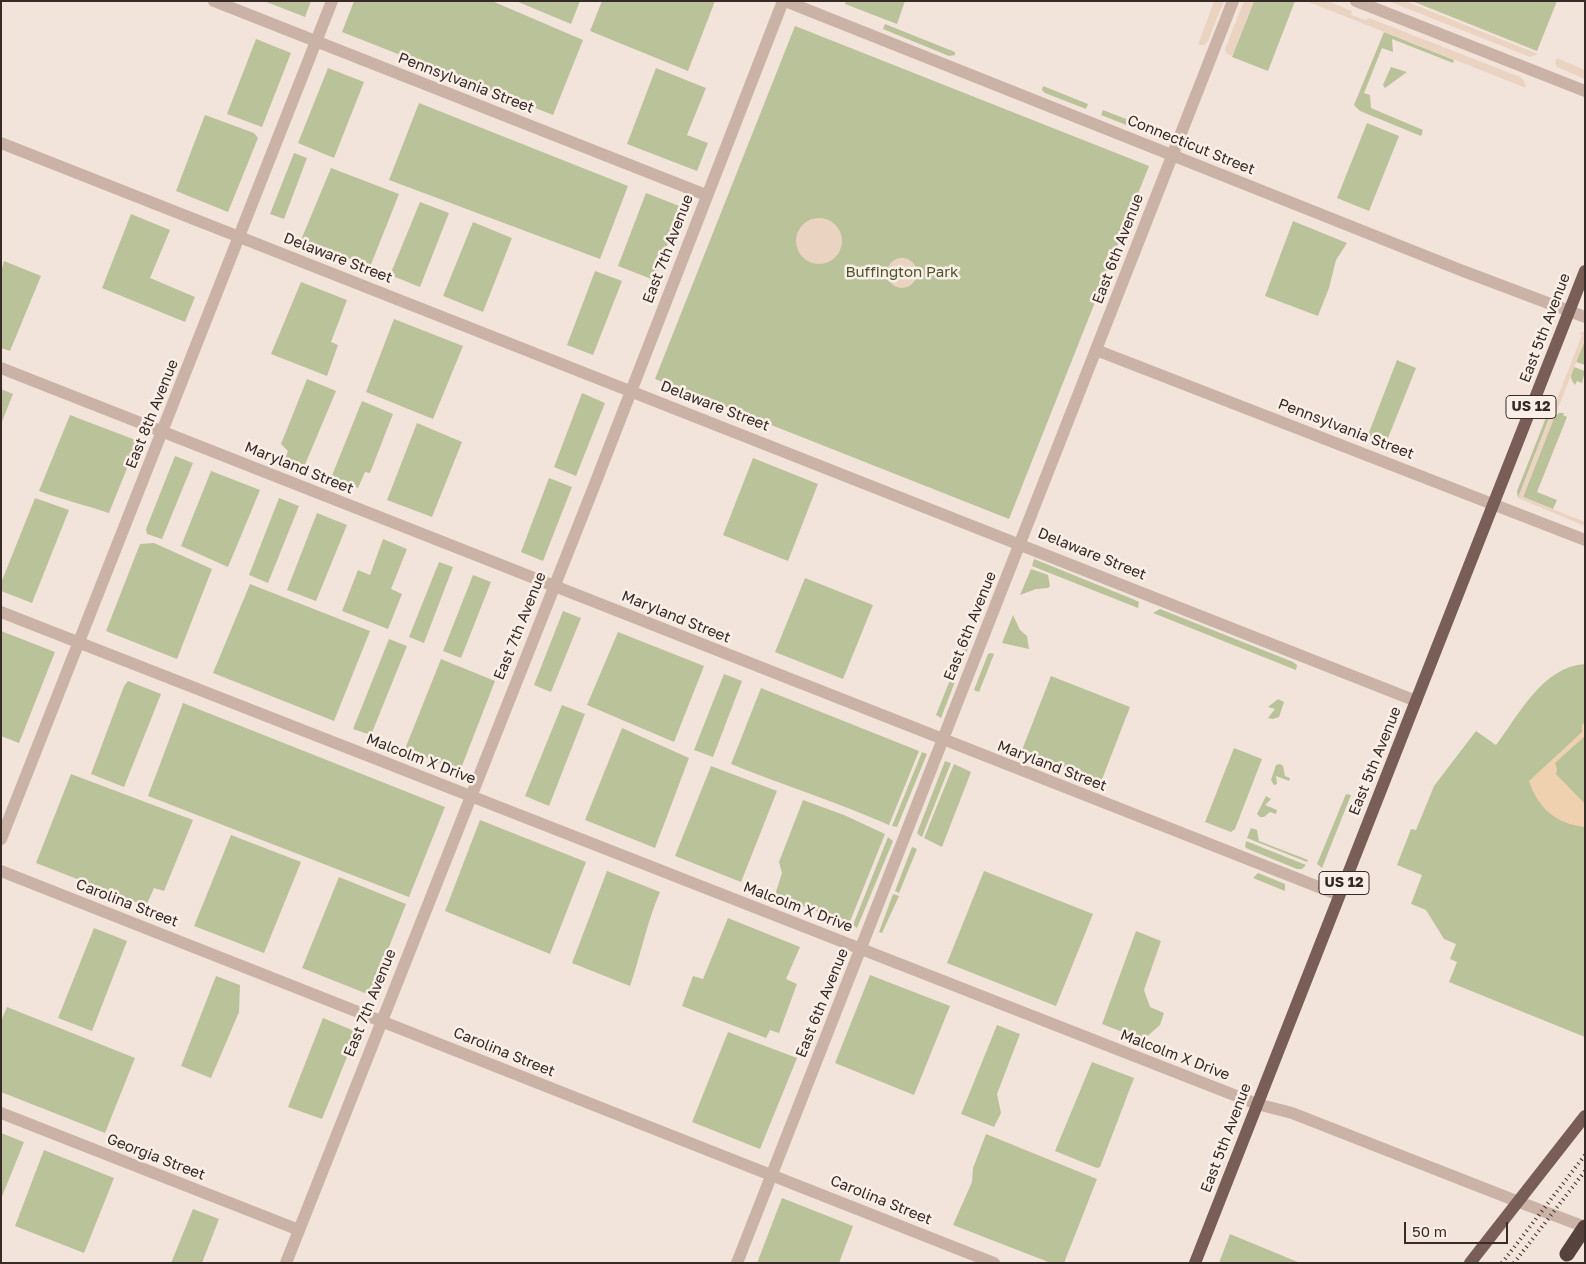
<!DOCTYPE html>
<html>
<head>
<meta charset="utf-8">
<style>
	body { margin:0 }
	#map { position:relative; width:1586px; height:1264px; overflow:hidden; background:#f2e4da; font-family:"Golos Text",sans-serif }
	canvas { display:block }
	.frame { position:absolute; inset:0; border:2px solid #372a27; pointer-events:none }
	.scale { position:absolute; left:1404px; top:1222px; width:104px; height:22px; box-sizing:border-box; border:2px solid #372a27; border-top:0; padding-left:6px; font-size:15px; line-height:18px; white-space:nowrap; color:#372a27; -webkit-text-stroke:4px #faefe7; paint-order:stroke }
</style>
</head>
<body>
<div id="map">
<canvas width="1586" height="1264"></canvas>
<div class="frame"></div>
<div class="scale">50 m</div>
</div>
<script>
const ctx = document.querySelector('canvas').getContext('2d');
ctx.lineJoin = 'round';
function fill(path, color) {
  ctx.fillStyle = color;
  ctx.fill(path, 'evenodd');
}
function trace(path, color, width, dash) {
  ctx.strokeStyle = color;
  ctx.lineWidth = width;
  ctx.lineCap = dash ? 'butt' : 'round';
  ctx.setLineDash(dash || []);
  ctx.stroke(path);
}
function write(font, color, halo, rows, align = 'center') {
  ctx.font = font + ' "Golos Text",sans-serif';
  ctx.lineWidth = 5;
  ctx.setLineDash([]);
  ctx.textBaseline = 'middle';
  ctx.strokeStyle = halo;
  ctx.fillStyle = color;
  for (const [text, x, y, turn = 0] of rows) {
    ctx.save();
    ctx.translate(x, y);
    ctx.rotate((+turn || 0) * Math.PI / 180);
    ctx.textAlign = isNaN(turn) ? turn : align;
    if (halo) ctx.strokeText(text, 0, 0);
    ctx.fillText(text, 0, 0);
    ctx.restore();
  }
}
fill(new Path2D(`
	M264,1H311L305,17Z
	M354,1H492L583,40L553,115L342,32Z
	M516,1H580L571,24Z
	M602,1H715L688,71L590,31Z
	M846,1H905L897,24L845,4Z
	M1254,1H1295L1268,71L1232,57Z
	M1412,1H1557L1537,51Z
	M885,24L955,52V55L949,56L883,29Z
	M795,26L1149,166L1009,519L655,379Z
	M1384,32L1454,60L1453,63L1392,39L1393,52L1382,48L1364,93L1370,95L1371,108L1423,130L1421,136L1360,111L1354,105Z
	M256,39L291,53L262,127L227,114Z
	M1391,67L1407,72L1385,88L1383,85Z
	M328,68L364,82L334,158L298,143Z
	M656,68L706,88L687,135L708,143L697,171L627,144Z
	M1043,86L1088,104L1086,109L1045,93L1042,90Z
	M419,103L628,186L600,259L389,180Z
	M1103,110L1162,133L1159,138L1101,115Z
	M205,115L254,133L258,138L228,212L176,191Z
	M1367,123L1399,136L1369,211L1337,198Z
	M294,153L307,158L284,219L270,214Z
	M331,168L399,194L370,267L301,240Z
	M646,193L682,207L654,280L618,266Z
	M420,202L449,213L420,287L390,275Z
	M131,214L170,230L150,278L195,297L185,322L102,288Z
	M1293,221L1347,243L1336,260L1329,288L1318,316L1265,296Z
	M473,222L512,238L483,312L443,296Z
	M4,261L41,276L10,351L1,348V272Z
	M595,271L622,281L593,355L567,345Z
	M301,282L347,300L331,342L338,345L327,376L271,354Z
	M394,319L463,346L433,419L366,392Z
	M1585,340V365L1576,362Z
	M1397,360L1416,368L1386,443L1368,435Z
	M1574,367L1585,371L1582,383L1577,381L1575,385C1569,378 1571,374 1574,367Z
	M307,379L336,391L304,467L285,459L288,451L281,444Z
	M1,389L13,394L1,424Z
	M582,393L605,403L576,476L554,467Z
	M362,401L393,414L370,473L365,472L358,488L331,478Z
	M1559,413H1564L1563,415L1567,417L1537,492L1557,500L1553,509L1523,497L1554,417Z
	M70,415L138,441L109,513C86,505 63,500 39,491Z
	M1547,415L1550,416L1518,498L1517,491Z
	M417,423L462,442L432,517L387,500Z
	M175,456L193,463L162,539L147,534L146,529Z
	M753,458L818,484L788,561L723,535Z
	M211,471L260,490L228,567L181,546Z
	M549,478L572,487L543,561L521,552Z
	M35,498L69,510L32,603L1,591V583Z
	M279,498L299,506L268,583L249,575Z
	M317,513L347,525L316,601L287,590Z
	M383,539L407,549L391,589L402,594L388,629L342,611L358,570L370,575Z
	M154,543L212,569L177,659L106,631L140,544Z
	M1034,559L1135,600L1139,602L1138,608L1032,566Z
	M439,562L453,567L424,643L409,637Z
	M1031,569L1048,575L1050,586L1048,588L1036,589L1020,595Z
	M473,575L491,582L461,658L443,651Z
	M805,578L873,605L843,679L775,652Z
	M250,584L370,631L334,721L213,673Z
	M1160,609L1293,662L1297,665L1296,670L1153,613Z
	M563,611L581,618L551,692L534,685Z
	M1013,615L1020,630L1027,636L1029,649L1002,643Z
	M1,631L55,652L19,743L1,736Z
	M618,632L704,666L674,742L587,705Z
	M389,639L407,646L371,735L353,729Z
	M966,640L970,643L941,718L936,715Z
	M991,653L994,654L979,692L974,690L988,654Z
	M441,659L495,681L460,771L405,749Z
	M1585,664V1037L1449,982L1457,962L1450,959L1456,944L1444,939L1426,910L1411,904L1422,875L1397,865L1411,829L1416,830L1434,786L1476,731L1496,745C1519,715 1542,667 1585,664Z
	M724,674L742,681L713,757L694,750Z
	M1051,676L1130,707L1101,782L1022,750Z
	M128,681L161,694L124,787L91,774L124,686Z
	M761,688L919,751L889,825C837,802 783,785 731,764Z
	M1278,699L1284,702L1279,717L1273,719L1268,718L1275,709L1268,707Z
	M183,703L445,807L409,897L148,796Z
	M562,705L585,714L549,806L525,796Z
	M622,728L689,758L655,848L585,820Z
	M1234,748L1262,759L1235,829L1231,832L1205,822Z
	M922,752L927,754L897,827L892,826Z
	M945,761L951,763L922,837L920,836L917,833Z
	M954,764L971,772L942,847L924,838Z
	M1280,764L1283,766L1285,776L1290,778L1289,781L1276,776L1277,784L1274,785L1271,780L1276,765Z
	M711,766L777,791L741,882L675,856Z
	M71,774L193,820L164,891L154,888L146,906L36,863Z
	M1346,794L1351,795L1322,868L1317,864Z
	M1266,796L1271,799L1265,805L1277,810L1276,814L1270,812L1264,817H1260L1257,814Z
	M803,800L844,815L885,834L849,924L775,895L782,873L779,862Z
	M480,820L586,862L550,954L445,911Z
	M1251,828L1257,830L1259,841L1308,860L1307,862L1247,838Z
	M231,835L301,862L264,953L194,926Z
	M888,837L893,841L857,928L853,925Z
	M1246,841L1306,865L1302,869H1297L1248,849L1245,847Z
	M912,847L917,849L899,893L895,891Z
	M607,871L660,892C647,922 641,954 630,986L572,963Z
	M984,871L1093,914L1056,1006L947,963Z
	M1258,873L1285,884V891L1253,878Z
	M339,877L406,904L370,995L302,968Z
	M893,894L899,896L882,933L879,932Z
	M728,918L800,947L786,979L797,984L779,1033L770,1030L766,1038L682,1006L693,976L703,979Z
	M94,928L127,941L92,1031L58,1018Z
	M1136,931L1161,941L1144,990L1150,1007L1164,1013L1160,1025L1143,1040L1102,1024Z
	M870,975L950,1006L914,1095L835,1063Z
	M216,976L240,985L239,1012L211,1078L181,1066Z
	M7,1007L135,1058L105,1133L1,1092V1021Z
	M323,1018L357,1032L322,1119L288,1107Z
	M997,1025L1020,1034L997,1094L1001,1113L994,1127L961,1114Z
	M728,1032L797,1058L760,1149L692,1122Z
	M1092,1062L1134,1078L1100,1167L1097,1168L1055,1151Z
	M1,1133L24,1142L1,1199Z
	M986,1134L1097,1179L1064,1263H1051L953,1225L972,1182L973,1168Z
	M44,1150L114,1178L84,1253L15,1226Z
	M782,1198L853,1226L839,1263H757Z
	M193,1209L219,1219L202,1263H171Z
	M1230,1234L1300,1263H1219Z`), '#bac29a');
fill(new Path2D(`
	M1585,722V736L1555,763L1557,769L1556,774L1585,804V827C1556,824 1538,808 1529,781L1582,732V725Z`), '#efd1b0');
fill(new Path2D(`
	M1214,1H1224L1208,41L1204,45H1198Z
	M1244,1H1254L1232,56L1226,53L1225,49Z
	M1306,1H1327L1352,11L1351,15L1365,20L1369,18L1520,77L1524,80L1526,88Z
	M1388,1H1405L1538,54L1530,57Z
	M1557,58L1585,70V79L1557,67L1555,63Z
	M796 241a23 23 0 1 1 46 0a23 23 0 1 1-46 0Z
	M887 273a15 15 0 1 1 30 0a15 15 0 1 1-30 0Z
	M1581,332H1585V340L1523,497L1585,522V526L1518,498L1582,335L1579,334Z`), '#ebd3c1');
trace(new Path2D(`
	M214,1L706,195
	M785,1L1463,271L1585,317
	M1,143L1416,701
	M1096,350L1585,540
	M1,368L1339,895
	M1,871L994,1263
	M1,1113L299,1230
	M1519,1202L1585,1227
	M286,1263L593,489L783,1
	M737,1263L1233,1`), '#cbb2a6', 12);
trace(new Path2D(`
	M1356,1L1585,91
	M1,612L1257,1104L1292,1113L1519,1202
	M1,839L332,1`), '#cbb2a6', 12);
trace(new Path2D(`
	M1195,1263L1585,271
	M1470,1263L1585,1116`), '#795e58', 12);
trace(new Path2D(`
	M1502,1263L1585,1155
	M1514,1263L1585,1171`), '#372a27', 4, [1, 4]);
trace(new Path2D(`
	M1567,1254L1585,1227`), '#58423e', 15);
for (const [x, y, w] of [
	[1531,407,50],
	[1344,883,50]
]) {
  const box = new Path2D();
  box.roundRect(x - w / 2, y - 11.5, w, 23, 4);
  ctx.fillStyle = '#faefe7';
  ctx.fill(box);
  trace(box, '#372a27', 1);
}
write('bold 14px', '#372a27', null, [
	["US 12",1531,407],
	["US 12",1344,883]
]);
write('15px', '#372a27', '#faefe7', [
	["Pennsylvania Street",466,83,21],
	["Connecticut Street",1191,145,22],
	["East 7th Avenue",668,249,-69],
	["East 6th Avenue",1118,249,-69],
	["Delaware Street",338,258,21],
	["East 5th Avenue",1545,328,-69],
	["Delaware Street",715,406,21],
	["East 8th Avenue",152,414,-68],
	["Pennsylvania Street",1346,429,21],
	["Maryland Street",299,468,22],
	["Delaware Street",1092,554,22],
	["Maryland Street",676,617,22],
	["East 7th Avenue",520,626,-68],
	["East 6th Avenue",970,626,-68],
	["Malcolm X Drive",421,759,21],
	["East 5th Avenue",1375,761,-68],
	["Maryland Street",1052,766,21],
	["Carolina Street",127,903,21],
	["Malcolm X Drive",798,907,21],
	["East 7th Avenue",370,1003,-68],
	["East 6th Avenue",822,1003,-68],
	["Carolina Street",504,1052,22],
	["Malcolm X Drive",1175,1055,21],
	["East 5th Avenue",1226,1138,-69],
	["Georgia Street",156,1157,21],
	["Carolina Street",881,1200,22]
]);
write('15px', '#4c562a', '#faefe7', [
	["Buffington Park",902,272]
]);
</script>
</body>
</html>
